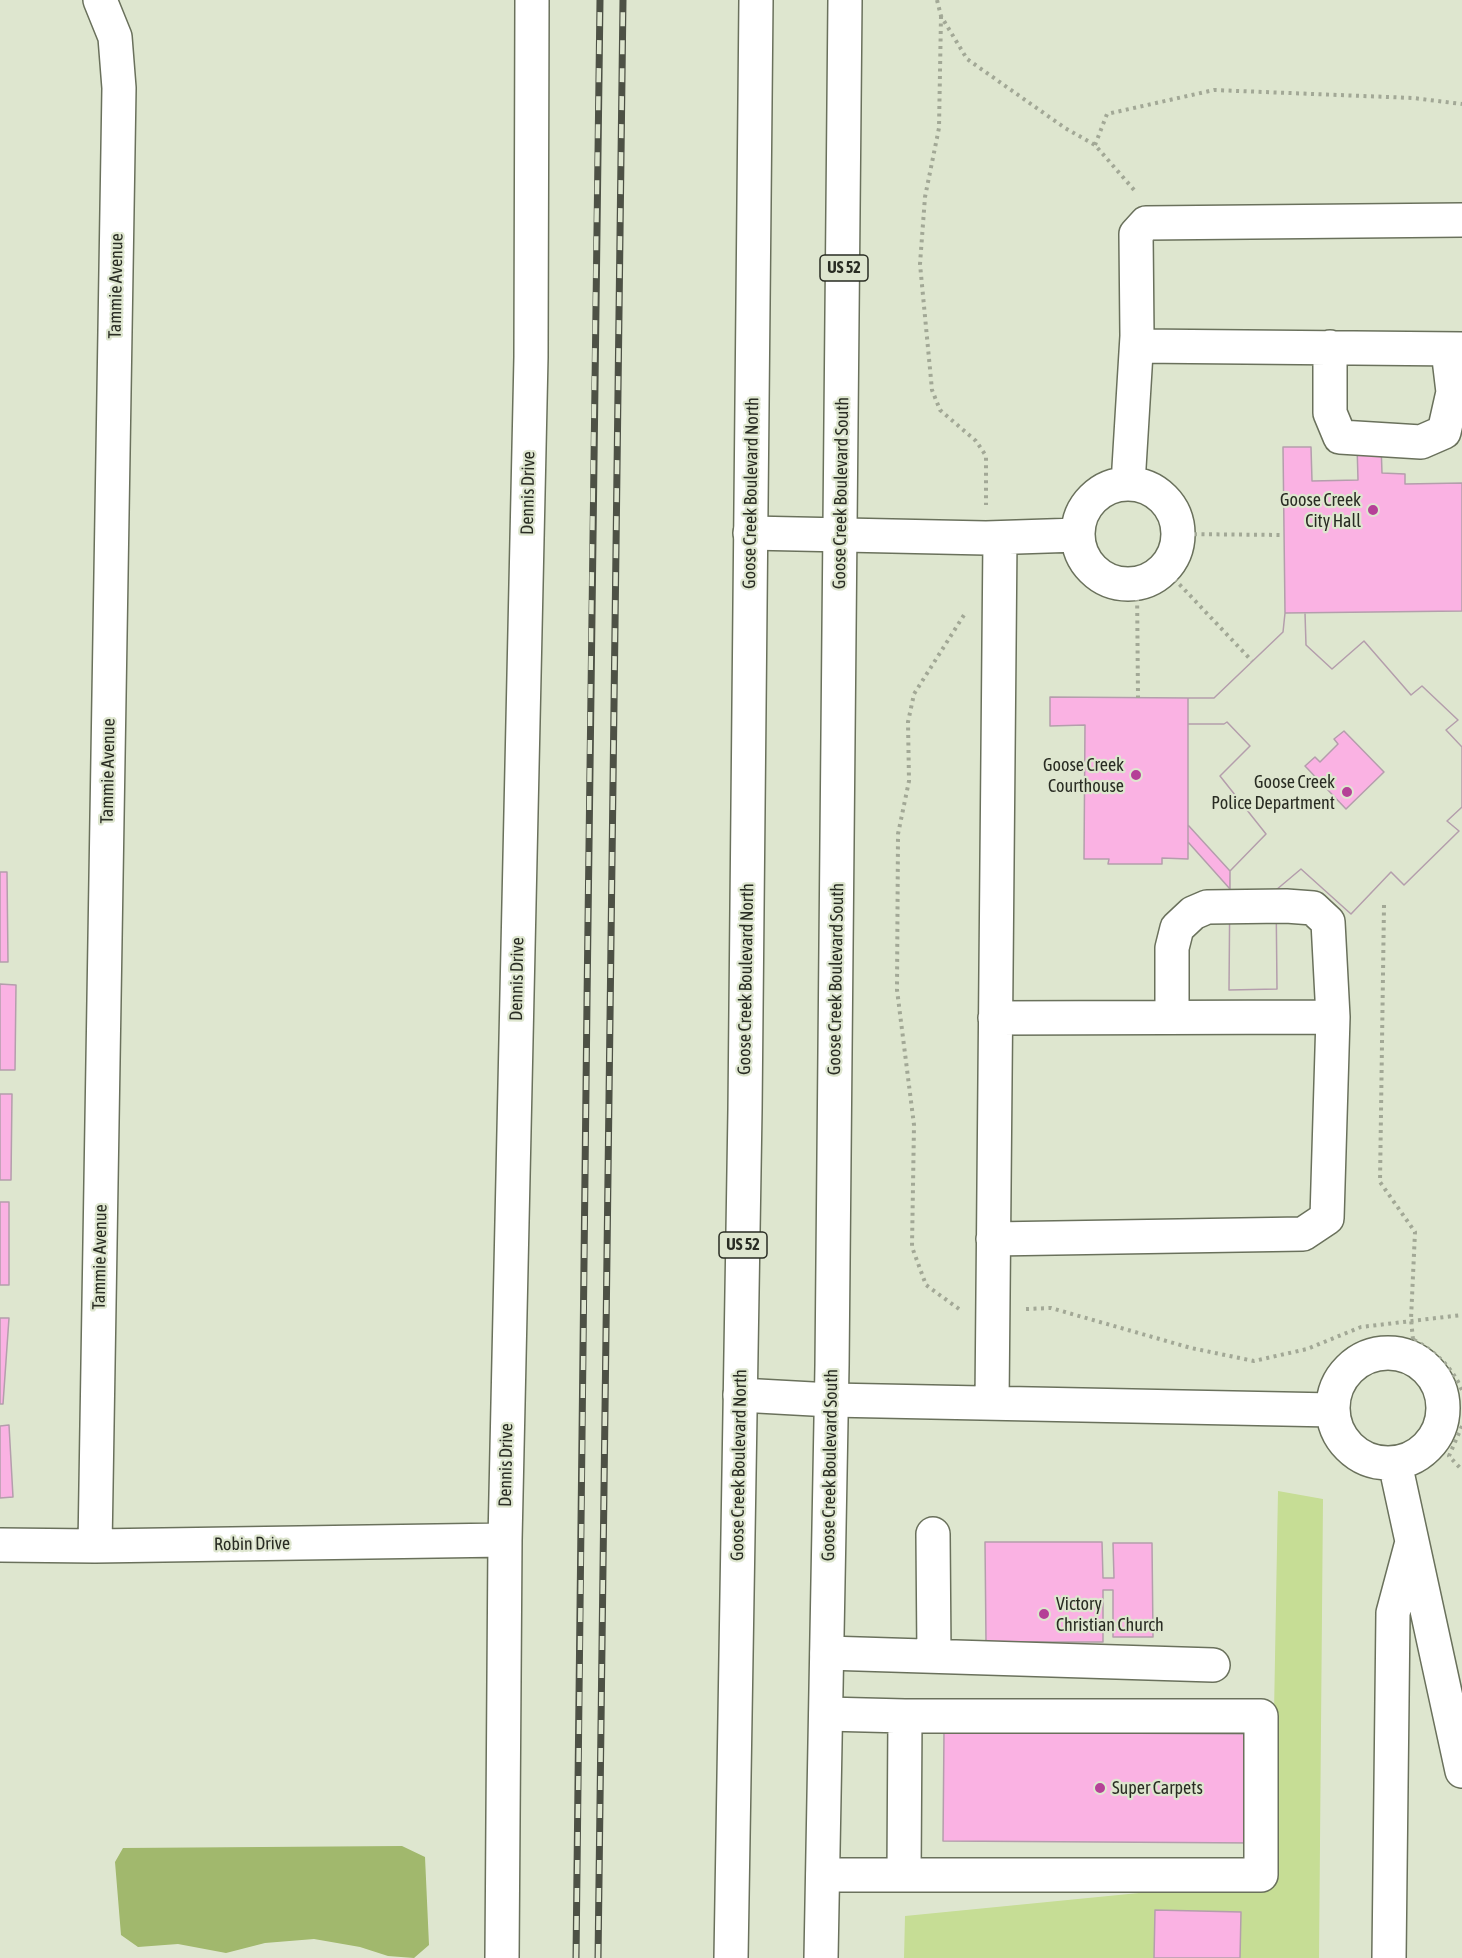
<!DOCTYPE html>
<html>
<head>
<meta charset="utf-8">
<style>
	body { margin:0 }
	canvas { display:block; background:#dee6cf }
</style>
</head>
<body>
<canvas width="1462" height="1958"></canvas>
<script>
const ctx = document.querySelector('canvas').getContext('2d');
ctx.lineJoin = 'round';
function fill(path, color) {
  ctx.fillStyle = color;
  ctx.fill(path, 'evenodd');
}
function trace(path, color, width, dash) {
  ctx.strokeStyle = color;
  ctx.lineWidth = width;
  ctx.lineCap = dash ? 'butt' : 'round';
  ctx.setLineDash(dash || []);
  ctx.stroke(path);
}
function write(font, color, halo, rows, align = 'center') {
  ctx.font = font + ' "Asap Condensed",sans-serif';
  ctx.lineWidth = 4.5;
  ctx.setLineDash([]);
  ctx.textBaseline = 'middle';
  ctx.strokeStyle = halo;
  ctx.fillStyle = color;
  for (const [text, x, y, turn = 0] of rows) {
    ctx.save();
    ctx.translate(x, y);
    ctx.rotate((+turn || 0) * Math.PI / 180);
    ctx.textAlign = isNaN(turn) ? turn : align;
    if (halo) ctx.strokeText(text, 0, 0);
    ctx.fillText(text, 0, 0);
    ctx.restore();
  }
}
fill(new Path2D(`
	M1278,1491L1323,1499L1319,1958H904L905,1916L1271,1880Z`), '#c6dd95');
fill(new Path2D(`
	M402,1846L425,1857L429,1945L414,1958L388,1956L360,1947L314,1939L265,1943L226,1953L178,1944L138,1947L121,1935L115,1862L123,1848Z`), '#a1b86d');
const building = new Path2D(`
	M1357,444H1381L1382,473L1405,474V484L1462,483V611L1285,613L1283,447H1311L1312,481L1358,480Z
	M1285,613H1305L1306,645L1332,669L1364,641L1411,695L1422,686L1458,720L1446,730L1462,747V807L1447,821L1459,831L1404,885L1391,872L1351,914L1301,869L1276,890L1277,989L1229,990L1230,871L1266,834L1220,776L1250,746L1227,722L1224,724H1188V698H1214L1283,632ZM1344,731L1384,772L1346,809L1305,766L1315,757L1320,762L1338,744L1334,739Z
	M1285,613H1305L1306,645L1332,669L1364,641L1411,695L1422,686L1458,720L1446,730L1462,747V807L1447,821L1459,831L1404,885L1391,872L1351,914L1301,869L1276,890L1277,989L1229,990L1230,871L1266,834L1220,776L1250,746L1227,722L1224,724H1188V698H1214L1283,632Z
	M1050,697L1188,698V859L1162,858V864H1108L1109,859H1084L1085,725L1050,726Z
	M1188,825L1230,871V889L1188,842Z
	M0,872H7L8,962H0Z
	M0,984L16,985L15,1070H0Z
	M0,1094H12L11,1180H0Z
	M0,1202H9V1285H0Z
	M0,1318H9L3,1404H0Z
	M9,1425L13,1497L0,1498V1426Z
	M985,1542H1102L1103,1578H1114L1113,1543H1152L1153,1637H1113V1590H1103V1642H986Z
	M944,1732L1256,1734L1255,1843L943,1841Z
	M1155,1910L1241,1912L1240,1958H1154Z`);
fill(building, '#fab2e3');
trace(building, '#b49eac', 1.5);
const minor = new Path2D(`
	M1137,346L1462,349
	M1330,347V413L1340,437L1421,442L1444,432L1453,392L1448,350
	M1128,484L1137,336L1136,234L1146,223L1462,220
	M1078 534a50 50 0 1 1 100 0a50 50 0 1 1-100 0Z
	M750,533L986,538L1078,535
	M1172,1017V948L1177,928L1193,913L1207,907L1286,906L1313,908L1328,922L1333,1017
	M993,1239L1303,1234L1327,1218L1333,1017L995,1018
	M1333 1408a55 55 0 1 1 110 0a55 55 0 1 1-110 0Z
	M740,1395L831,1400L1333,1410
	M992,1403L1000,538
	M1395,1463L1462,1771
	M933,1534L934,1656
	M0,1545L95,1546L505,1540
	M95,1546L119,88L115,37L100,0
	M827,1653L1213,1665
	M826,1714L905,1716
	M823,1875H1261V1716H905L904,1874
	M502,1958L505,1540L531,357L532,0
	M1389,1958L1393,1613L1412,1542`);
const highway = new Path2D(`
	M731,1958L745,1110L756,0
	M821,1958L832,1366L845,0`);
trace(minor, '#6a715c', 36);
trace(highway, '#6a715c', 36);
trace(new Path2D(`
	M937,0L941,16L967,59L1065,128L1095,145L1135,191
	M941,16L939,128L925,197L920,264L932,390L940,410L976,441L986,456V505
	M1095,145L1107,114L1214,90L1413,98L1462,104
	M1179,534L1284,535
	M1164,568L1252,661
	M1137,583L1138,698
	M1384,905L1380,1182L1415,1232L1411,1319L1415,1360
	M959,1309L926,1285L912,1247L914,1125L897,990L898,834L909,781L908,722L914,694L964,615
	M1026,1309L1051,1308L1191,1348L1254,1361L1307,1349L1361,1327L1462,1315
	M1414,1340C1436,1352 1452,1367 1462,1390
	M1462,1426L1449,1456L1462,1470`), '#a2a896', 4, [3, 4.5]);
trace(minor, '#fff', 33);
trace(highway, '#fff', 33);
const rail = new Path2D(`
	M576,1958C585,1305 589,653 600,0
	M598,1958L623,0`);
trace(rail, '#4d5145', 7);
trace(rail, '#dee6cf', 4.5, [14]);
for (const [x, y, r, color] of [
	[1373,510,6,"#b54097"],
	[1136,775,6,"#b54097"],
	[1347,792,6,"#b54097"],
	[1044,1614,6,"#b54097"],
	[1100,1788,6,"#b54097"]
]) {
  const dot = new Path2D();
  dot.arc(x, y, r, 0, 2 * Math.PI);
  ctx.fillStyle = color;
  ctx.fill(dot);
  trace(dot, '#dee6cf', 2);
}
for (const [x, y, w] of [
	[844,268,48],
	[743,1245,48]
]) {
  const box = new Path2D();
  box.roundRect(x - w / 2, y - 13, w, 26, 4.5);
  ctx.fillStyle = '#dee6cf';
  ctx.fill(box);
  trace(box, '#292c23', 1.5);
}
write('bold 16px', '#292c23', null, [
	["US 52",844,268],
	["US 52",743,1245]
]);
write('18px', '#292c23', '#dee6cf', [
	["Tammie Avenue",116,286,-89],
	["Dennis Drive",528,493,-89],
	["Goose Creek Boulevard North",751,493,-89],
	["Goose Creek Boulevard South",841,493,-89],
	["Tammie Avenue",108,771,-89],
	["Dennis Drive",517,979,-89],
	["Goose Creek Boulevard North",746,979,-89],
	["Goose Creek Boulevard South",836,979,-89],
	["Tammie Avenue",100,1257,-89],
	["Dennis Drive",506,1465,-89],
	["Goose Creek Boulevard North",739,1465,-89],
	["Goose Creek Boulevard South",830,1465,-89],
	["Robin Drive",252,1544,-1]
]);
write('18px', '#292c23', '#dee6cf', [
	["Goose Creek",1361,500],
	["City Hall",1361,521],
	["Goose Creek",1124,765],
	["Courthouse",1124,786],
	["Goose Creek",1335,782],
	["Police Department",1335,803],
	["Victory",1056,1604,"left"],
	["Christian Church",1056,1625,"left"],
	["Super Carpets",1112,1788,"left"]
], 'right');
</script>
</body>
</html>
